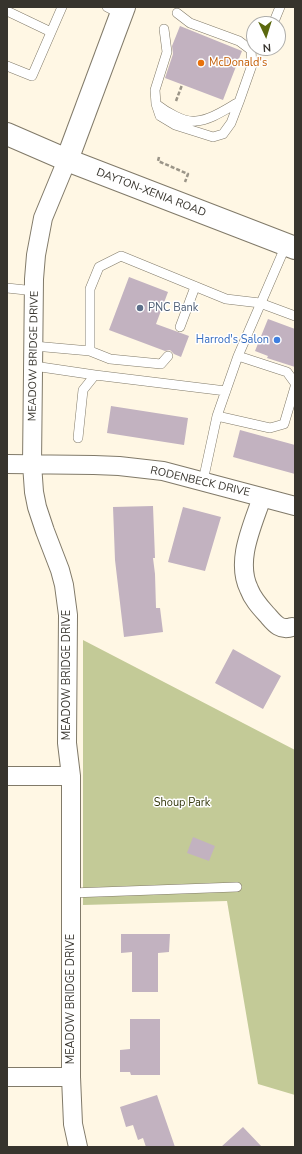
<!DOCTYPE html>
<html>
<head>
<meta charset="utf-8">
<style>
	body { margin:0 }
	#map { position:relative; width:302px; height:1154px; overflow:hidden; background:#fff7e4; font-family:"Nunito Sans",sans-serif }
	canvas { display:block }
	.frame { position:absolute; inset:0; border:8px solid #37342d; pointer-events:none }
	.north { position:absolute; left:246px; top:16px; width:40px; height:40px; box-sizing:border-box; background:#fff; border:1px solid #afaeab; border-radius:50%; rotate:176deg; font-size:11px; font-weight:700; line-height:16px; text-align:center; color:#37342d }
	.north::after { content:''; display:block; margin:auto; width:14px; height:18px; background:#5b680e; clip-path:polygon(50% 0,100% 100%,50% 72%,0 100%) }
</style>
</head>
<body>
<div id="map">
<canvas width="302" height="1154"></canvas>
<div class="frame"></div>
<div class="north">N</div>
</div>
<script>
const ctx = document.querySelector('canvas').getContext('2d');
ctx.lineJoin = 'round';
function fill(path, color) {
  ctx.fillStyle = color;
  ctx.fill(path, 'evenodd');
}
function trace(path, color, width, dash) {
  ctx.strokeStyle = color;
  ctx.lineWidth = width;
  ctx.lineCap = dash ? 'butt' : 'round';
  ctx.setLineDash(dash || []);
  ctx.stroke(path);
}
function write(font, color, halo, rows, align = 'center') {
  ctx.font = font + ' "Nunito Sans",sans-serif';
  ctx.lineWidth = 3;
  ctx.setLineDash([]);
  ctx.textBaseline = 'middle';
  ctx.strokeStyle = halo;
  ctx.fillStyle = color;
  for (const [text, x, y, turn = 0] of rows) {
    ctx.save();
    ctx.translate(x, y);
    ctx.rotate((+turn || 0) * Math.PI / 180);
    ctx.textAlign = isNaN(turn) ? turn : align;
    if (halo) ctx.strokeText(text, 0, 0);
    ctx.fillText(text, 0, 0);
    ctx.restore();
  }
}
fill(new Path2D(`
	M83,640L295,750V1095L258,1084L227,901L83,905Z`), '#c3ca97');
fill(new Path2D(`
	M180,26L242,51L223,100L165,78L173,54L172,46Z
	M129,277L168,292L156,324L189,336L181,357L174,354L170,350L165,351L109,330Z
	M268,319L295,329V367L267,358L268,356L255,351Z
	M111,406L188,418L184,445L107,433Z
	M240,430L295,445V474L233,457Z
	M153,506L155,558H153L155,574L156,608H160L163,632L124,637L115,560L113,507Z
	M183,507L221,517L205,571L168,562Z
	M233,649L281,676L263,709L215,683Z
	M193,837L215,846L209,861L187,853Z
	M121,934H170L169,952L158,953V992H132V952L121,953Z
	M130,1019H160V1075H131L130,1072H120V1050L130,1049Z
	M157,1095L175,1147H146L143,1138L138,1140L133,1125L126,1127L120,1107Z
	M243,1127L262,1147H221Z`), '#c2b2c0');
const service = new Path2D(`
	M107,7L121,14
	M7,11L51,32
	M273,24L280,7
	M164,29L167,52L155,90L156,104C165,111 184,123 196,121C211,120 226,109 239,102L252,65L251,50L239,41L190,23L177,13
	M262,50L263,48
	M7,66L32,76L62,7
	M156,104L160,116L175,125L213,137L223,134L231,123L239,102
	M7,288L35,291
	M180,327L195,287
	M34,346L90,351V289L99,267L121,256L226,299L260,303L295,316
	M90,351L110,359L161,364L168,356
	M238,356L287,372L295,383
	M34,366L95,375
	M217,416L270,428L284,424L295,387
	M78,438L83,390L95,375L226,391
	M203,481L217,416L238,356L286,245
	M71,893L237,887`);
const minor = new Path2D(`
	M67,160L43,218L36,255L34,279L32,464L34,492L37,507L45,531L60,570L64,585L68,615L67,743L71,776V1077L73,1124L78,1147
	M7,464L94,465L119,466L163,471L295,506
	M262,497C253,525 235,560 249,589C253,600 261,608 269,617C275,624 281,631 292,627
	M7,776H71
	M7,1077H71`);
const tertiary = new Path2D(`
	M67,160L124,7`);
const secondary = new Path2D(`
	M7,134L67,160L295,248`);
trace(service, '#817a69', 10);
trace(minor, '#817a69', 20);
trace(tertiary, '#817a69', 24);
trace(secondary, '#817a69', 24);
trace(new Path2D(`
	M176,101L182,85
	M159,157L158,161L188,174L185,182`), '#9b9588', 2.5, [4, 2]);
trace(service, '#fff', 9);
trace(minor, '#fff', 18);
trace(tertiary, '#fff', 22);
trace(secondary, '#fff', 22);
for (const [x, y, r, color] of [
	[201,63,4,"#e8710a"],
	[140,308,4,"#5c6f8a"],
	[277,340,4,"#3f7fe0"]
]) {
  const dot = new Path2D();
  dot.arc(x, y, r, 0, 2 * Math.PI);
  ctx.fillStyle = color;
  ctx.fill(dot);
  trace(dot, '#fff', 1.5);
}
write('11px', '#c56008', '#fff', [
	["McDonald's",209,63]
], 'left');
write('11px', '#37342d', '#fff', [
	["DAYTON-XENIA ROAD",151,193,21],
	["MEADOW BRIDGE DRIVE",34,356,-89],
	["RODENBECK DRIVE",200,482,13],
	["MEADOW BRIDGE DRIVE",67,675,-90],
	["MEADOW BRIDGE DRIVE",71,999,-90]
]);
write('11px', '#4e5e75', '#fff', [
	["PNC Bank",148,308]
], 'left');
write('11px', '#366cbe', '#fff', [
	["Harrod's Salon",269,340]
], 'right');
write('11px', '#363a0f', '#fff', [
	["Shoup Park",182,803]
]);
</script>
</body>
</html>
